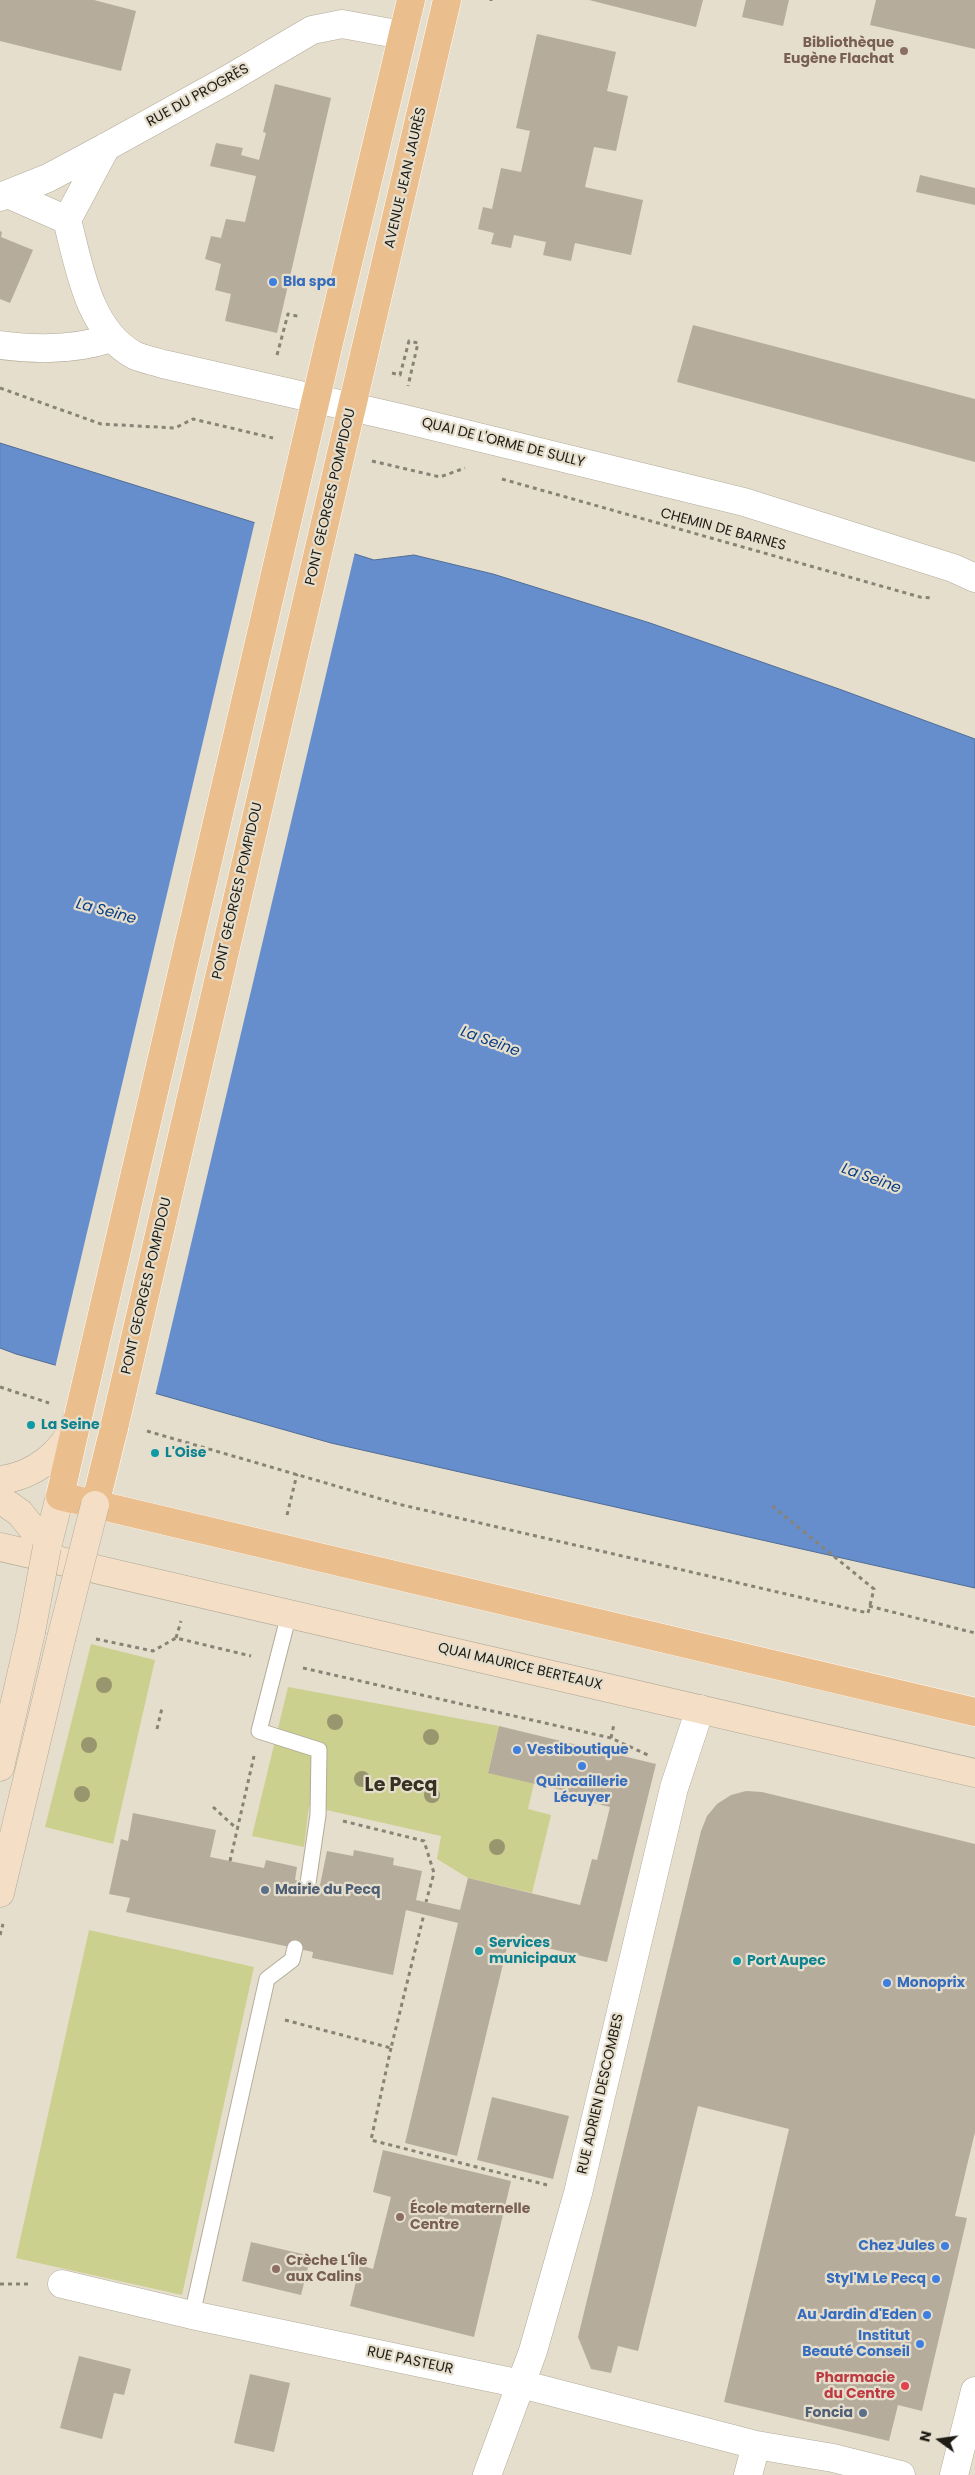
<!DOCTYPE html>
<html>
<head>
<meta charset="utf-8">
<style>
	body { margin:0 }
	#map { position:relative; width:975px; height:2475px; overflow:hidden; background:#e5decc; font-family:Poppins,sans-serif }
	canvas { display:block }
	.north { position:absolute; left:915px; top:2415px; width:50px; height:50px; -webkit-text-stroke:4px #e5decc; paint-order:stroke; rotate:284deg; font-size:14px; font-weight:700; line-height:20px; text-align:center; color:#1e1b15 }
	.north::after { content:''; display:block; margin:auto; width:18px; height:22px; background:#1e1b15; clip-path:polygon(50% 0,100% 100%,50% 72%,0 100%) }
</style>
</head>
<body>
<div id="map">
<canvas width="975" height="2475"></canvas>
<div class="north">N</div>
</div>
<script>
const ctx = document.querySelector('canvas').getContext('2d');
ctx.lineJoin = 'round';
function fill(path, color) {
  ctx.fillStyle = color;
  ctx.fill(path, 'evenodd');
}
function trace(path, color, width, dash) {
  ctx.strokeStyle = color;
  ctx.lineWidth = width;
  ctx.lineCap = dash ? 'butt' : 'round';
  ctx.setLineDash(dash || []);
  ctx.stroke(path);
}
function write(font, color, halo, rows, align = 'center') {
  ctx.font = font + ' Poppins,sans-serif';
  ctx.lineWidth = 4.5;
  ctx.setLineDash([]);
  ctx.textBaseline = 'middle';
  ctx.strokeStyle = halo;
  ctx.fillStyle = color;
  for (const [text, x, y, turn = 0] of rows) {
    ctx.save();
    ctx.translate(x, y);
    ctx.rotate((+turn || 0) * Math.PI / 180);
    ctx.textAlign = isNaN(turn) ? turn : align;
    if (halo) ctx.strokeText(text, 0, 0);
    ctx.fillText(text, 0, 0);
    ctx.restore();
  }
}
fill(new Path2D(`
	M91,1644L155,1660L113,1844L45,1827Z
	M288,1687L499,1726L488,1772L534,1783L528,1809L551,1815L532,1893L468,1878L437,1859L441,1836L309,1806L304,1847L252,1836Z
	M89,1930L254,1967L182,2295L16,2258Z`), '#cbd08e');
const water = new Path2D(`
	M0,443L374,560L414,555L493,574L650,623L839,689L975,739V1588L331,1443L16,1354L0,1348Z`);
fill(water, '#668ecc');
trace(water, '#506c95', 1);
fill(new Path2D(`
	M255,521L355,552L155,1396L55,1368Z`), '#e5decc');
fill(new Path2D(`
	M0,0H94L136,11L121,71L0,41Z
	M589,0H703L696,27Z
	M746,0H789L783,26L742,17Z
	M876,0H975V49L870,25Z
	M537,34L616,52L607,91L628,96L616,151L594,147L585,187L643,200L631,255L575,243L571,261L543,255L546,242L514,235L511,248L491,244L494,233L478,229L483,207L492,209L501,168L521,172L530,131L516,128Z
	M275,84L331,98L277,333L225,321L231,294L215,290L221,264L205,259L211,236L221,238L226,219L245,222L256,176L210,166L216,143L243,148L241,155L259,160L266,133L263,132Z
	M920,175L975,188V205L916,192Z
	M0,231L2,232L1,237L33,250L10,303L0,299Z
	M693,325L975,399V462L677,382Z
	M499,1726L656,1764L607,1962L509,1939L457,2156L405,2143L458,1923L406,1910L393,1975L312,1958L313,1952L126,1912L130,1898L109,1894L121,1839L128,1841L133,1813L216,1830L210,1857L264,1868L266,1860L297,1867L295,1880L308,1883L320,1885L327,1851L353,1856L354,1850L394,1858L393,1865L422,1871L416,1900L460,1910L468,1878L580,1905L592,1859L597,1860L610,1807L586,1801L587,1796L488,1773Z
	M746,1791L762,1792L975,1844V2132L955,2216L967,2218L922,2411L898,2405L889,2441L724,2402L789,2129L698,2106L638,2351L618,2346L611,2373L591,2369L578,2337L701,1831L707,1816L717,1804L731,1795Z
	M492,2097L569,2116L553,2179L477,2160Z
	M383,2150L511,2181L474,2337L350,2306L360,2265L373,2269L391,2197L373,2192Z
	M251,2242L311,2256L301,2295L242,2281Z
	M79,2356L131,2369L124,2395L114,2393L102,2439L60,2428Z
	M250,2374L290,2383L274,2452L234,2443Z`), '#b6ac9c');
const service = new Path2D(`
	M289,1614L259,1731L319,1750L318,1815L308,1883
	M192,2315L267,1979L292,1960L295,1948`);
const minor = new Path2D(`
	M106,147L67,220C79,265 88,330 134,355C142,359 154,361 163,364L400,418L744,502L953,568L975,578
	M10,195L67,220
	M0,197L48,178L106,147L227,80L312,30L342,24L402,35
	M0,345C37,350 76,350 111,338
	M62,2284L192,2315L521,2384L756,2445L833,2458L901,2475
	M487,2475L533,2351L578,2193L674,1788L700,1709
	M748,2475L756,2445
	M954,2475L975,2391`);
const secondary = new Path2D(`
	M0,1480C34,1476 64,1453 76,1421
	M0,1499L20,1513L47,1547
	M0,1547L975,1773
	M47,1547L60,1496
	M0,1767L31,1632
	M0,1893L61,1639`);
const primary = new Path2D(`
	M328,347L411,0
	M364,355L447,0
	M78,1417L60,1496L975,1712
	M95,1505L114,1428`);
trace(service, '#b2ab9a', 17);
trace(minor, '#b2ab9a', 29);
trace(secondary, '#b2ab9a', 29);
trace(primary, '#fff', 29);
trace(new Path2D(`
	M491,1V0
	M277,355L288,314L301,317
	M392,373L400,375L409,341L418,343L408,386
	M0,388L101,424L175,428L193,419L273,438
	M372,461L440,477L465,468
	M502,479L920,597L932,598
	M0,1387L49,1403
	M147,1431L398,1504L868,1613L874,1589L771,1505
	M287,1515L297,1474
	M869,1606L975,1633
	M176,1638L181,1621
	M96,1639L153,1651L176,1638L251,1656
	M303,1668L611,1738L650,1756
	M157,1729L162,1708
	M611,1738L614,1724
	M213,1807L236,1828
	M343,1821L424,1841L434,1873L426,1902
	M230,1861L254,1756
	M0,1935L3,1924
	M285,2020L391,2048L424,1914
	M391,2048L371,2140L547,2185
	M0,2284H31`), '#888377', 3, [4, 4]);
trace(service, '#fff', 15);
trace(minor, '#fff', 28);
trace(secondary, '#f5dec6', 28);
trace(primary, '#ebbe8d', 28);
const secondaryBridge = new Path2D(`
	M31,1632L47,1547
	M61,1639L95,1505`);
const primaryBridge = new Path2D(`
	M78,1417L328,347
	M114,1428L364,355`);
trace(secondaryBridge, '#b2ab9a', 29, []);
trace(primaryBridge, '#fff', 29, []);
trace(secondaryBridge, '#f5dec6', 28);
trace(primaryBridge, '#ebbe8d', 28);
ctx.fillStyle = '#97966e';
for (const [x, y] of [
	[104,1685],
	[335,1722],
	[431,1737],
	[89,1745],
	[362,1779],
	[82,1794],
	[432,1795],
	[497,1847]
]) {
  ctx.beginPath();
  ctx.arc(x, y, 8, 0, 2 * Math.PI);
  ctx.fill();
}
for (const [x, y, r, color] of [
	[904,51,5,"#8d6e63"],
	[273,282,5,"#3f7fe0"],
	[31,1425,5,"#0f9aa8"],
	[155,1453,5,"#0f9aa8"],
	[517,1750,5,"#3f7fe0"],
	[582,1766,5,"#3f7fe0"],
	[265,1890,5,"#5c6f8a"],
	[479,1951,5,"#0f9aa8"],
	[737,1961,5,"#0f9aa8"],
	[887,1983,5,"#3f7fe0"],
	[400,2217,5,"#8d6e63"],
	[945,2246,5,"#3f7fe0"],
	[276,2269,5,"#8d6e63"],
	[936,2279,5,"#3f7fe0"],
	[927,2315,5,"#3f7fe0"],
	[920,2344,5,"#3f7fe0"],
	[905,2386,5,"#e0444e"],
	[863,2413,5,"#5c6f8a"]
]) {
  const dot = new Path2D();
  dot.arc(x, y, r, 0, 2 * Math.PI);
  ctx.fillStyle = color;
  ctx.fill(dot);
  trace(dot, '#e5decc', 2);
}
write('bold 14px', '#785e54', '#e5decc', [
	["Bibliothèque",894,43,"right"],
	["Eugène Flachat",894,59,"right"],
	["École maternelle",410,2209],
	["Centre",410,2225],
	["Crèche L'Île",286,2261],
	["aux Calins",286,2277]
], 'left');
write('14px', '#1e1b15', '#e5decc', [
	["RUE DU PROGRÈS",198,96,-29],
	["AVENUE JEAN JAURÈS",406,178,-77],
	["QUAI DE L'ORME DE SULLY",503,443,14],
	["PONT GEORGES POMPIDOU",331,497,-77],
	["CHEMIN DE BARNES",723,530,15],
	["PONT GEORGES POMPIDOU",238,891,-77],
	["PONT GEORGES POMPIDOU",147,1286,-77],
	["QUAI MAURICE BERTEAUX",520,1667,13],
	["RUE ADRIEN DESCOMBES",601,2094,-77],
	["RUE PASTEUR",410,2361,12]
]);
write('bold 14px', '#366cbe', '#e5decc', [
	["Bla spa",283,282,"left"],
	["Vestiboutique",527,1750,"left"],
	["Quincaillerie",582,1782,"center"],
	["Lécuyer",582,1798,"center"],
	["Monoprix",897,1983,"left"],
	["Chez Jules",935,2246],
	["Styl'M Le Pecq",926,2279],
	["Au Jardin d'Eden",917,2315],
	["Institut",910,2336],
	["Beauté Conseil",910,2352]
], 'right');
write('bold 14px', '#0d838f', '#e5decc', [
	["La Seine",41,1425],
	["L'Oise",165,1453],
	["Services",489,1943],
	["municipaux",489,1959],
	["Port Aupec",747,1961]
], 'left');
write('bold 14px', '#4e5e75', '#e5decc', [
	["Mairie du Pecq",275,1890],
	["Foncia",853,2413,"right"]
], 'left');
write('bold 14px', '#be3a42', '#e5decc', [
	["Pharmacie",895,2378],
	["du Centre",895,2394]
], 'right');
write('italic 15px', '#073c85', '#e5decc', [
	["La Seine",106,912,15],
	["La Seine",490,1042,20],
	["La Seine",871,1179,20]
]);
write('bold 19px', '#373123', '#e5decc', [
	["Le Pecq",401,1786]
]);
</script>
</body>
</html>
